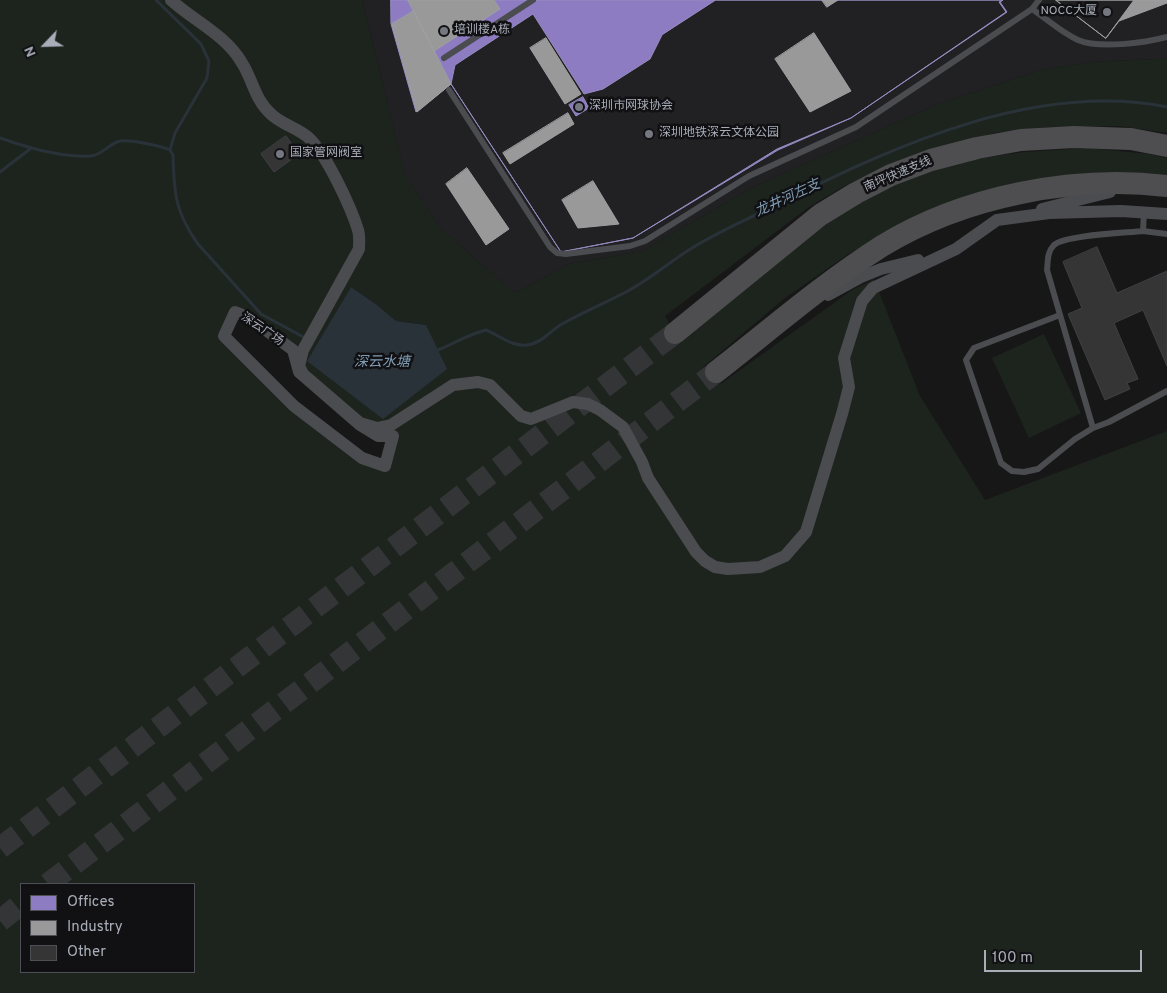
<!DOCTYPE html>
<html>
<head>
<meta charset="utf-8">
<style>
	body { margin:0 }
	#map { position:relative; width:1167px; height:993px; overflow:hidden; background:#171717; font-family:Overpass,sans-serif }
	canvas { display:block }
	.legend { position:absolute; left:20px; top:883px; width:175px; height:90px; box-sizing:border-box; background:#111113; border:1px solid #4d4f55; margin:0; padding:6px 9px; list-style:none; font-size:15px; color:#a8adb8 }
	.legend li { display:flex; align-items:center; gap:10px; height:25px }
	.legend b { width:25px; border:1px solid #4d4f55 }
	.north { position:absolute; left:20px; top:20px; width:50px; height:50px; -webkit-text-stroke:4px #111113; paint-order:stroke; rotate:246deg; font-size:14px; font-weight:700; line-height:20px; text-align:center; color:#a8adb8 }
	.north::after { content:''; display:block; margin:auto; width:18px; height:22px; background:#a8adb8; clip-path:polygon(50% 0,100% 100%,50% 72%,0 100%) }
	.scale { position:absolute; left:984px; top:950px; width:158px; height:22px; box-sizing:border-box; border:2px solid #a8adb8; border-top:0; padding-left:6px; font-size:15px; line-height:18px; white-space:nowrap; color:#a8adb8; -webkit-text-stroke:4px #111113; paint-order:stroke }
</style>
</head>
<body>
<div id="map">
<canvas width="1167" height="993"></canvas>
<ul class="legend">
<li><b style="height:14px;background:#8e7cc3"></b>Offices</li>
<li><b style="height:14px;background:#999"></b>Industry</li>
<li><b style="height:14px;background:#353536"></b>Other</li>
</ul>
<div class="north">N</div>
<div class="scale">100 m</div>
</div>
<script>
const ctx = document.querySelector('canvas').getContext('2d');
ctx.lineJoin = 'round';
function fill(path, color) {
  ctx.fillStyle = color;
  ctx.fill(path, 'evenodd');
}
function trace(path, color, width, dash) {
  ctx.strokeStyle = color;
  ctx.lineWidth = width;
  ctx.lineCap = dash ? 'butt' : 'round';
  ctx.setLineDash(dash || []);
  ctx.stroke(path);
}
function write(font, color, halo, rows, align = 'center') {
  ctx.font = font + ' Overpass,"Noto Sans SC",sans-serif';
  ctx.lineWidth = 5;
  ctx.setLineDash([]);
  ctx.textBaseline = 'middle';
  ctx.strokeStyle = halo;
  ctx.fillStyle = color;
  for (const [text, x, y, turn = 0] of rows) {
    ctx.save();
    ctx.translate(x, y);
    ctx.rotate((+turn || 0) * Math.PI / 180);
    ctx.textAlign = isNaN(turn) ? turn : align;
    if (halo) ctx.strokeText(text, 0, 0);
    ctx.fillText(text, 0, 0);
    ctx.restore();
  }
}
fill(new Path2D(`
	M362,0H1167V58L1159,59L1089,62L1041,70L938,104L755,186L642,251L569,264L515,293L441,229L405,175Z`), '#212123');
fill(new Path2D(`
	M0,0H362L405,175L441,229L515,293L569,264L642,251L755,186L938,104L1041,70L1089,62L1159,59L1167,58V133L1120,126L1049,127L994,133L882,169L846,185L809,207L665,316L676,336L858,200L916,175L968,160L1024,152L1087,148L1149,154L1167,158V182L1151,180L899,225L847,255L785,298L702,368L715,384L722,383L852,290L874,279L920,396L985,500L1167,431V993H0ZM351,287L377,305L396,321L426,325L307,361ZM235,312L293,350L299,372L378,436H393L384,466L294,406L224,336ZM21,884H194V972H21Z
	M1044,334L1081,413L1029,438L992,358Z`), '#1d241e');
fill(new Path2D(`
	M351,287L377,305L396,321L426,325L447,369L383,419L307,361Z`), '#2a3239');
const offices = new Path2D(`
	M391,0H1003L1000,2L1007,12L851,118L778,150L633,238L561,252L451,84L416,112L391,24Z
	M716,0H1003L999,2L1006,12L851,118L777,149L633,238L561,252L451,84L455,65L533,14L584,94L603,89L650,59L662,35Z
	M583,97L589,108L576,116L569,105Z`);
fill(offices, '#8e7cc3');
trace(offices, '#968bc0', 1);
const industry = new Path2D(`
	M408,0H494L500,9L434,51Z
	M822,0H838L827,7Z
	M1056,0H1134L1106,38Z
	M1056,0H1167V3L1119,21L1106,38Z
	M414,11L451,84L417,112L392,24Z
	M814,33L851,91L810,112L775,59Z
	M546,38L581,94L565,104L530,48Z
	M568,113L574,124L510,164L503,153Z
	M467,168L509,229L486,245L446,184Z
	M593,181L619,224L578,228L562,200Z`);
fill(industry, '#999');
trace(industry, '#9e9fa2', 1);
trace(new Path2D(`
	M156,0L201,44L209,61L207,78L175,133L170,150
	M0,138C28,148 61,158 90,156C102,155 107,146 117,142C126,138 161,146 170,150L173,155C174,193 175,212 198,244L261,314L307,339
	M0,172L30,149
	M438,350C455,343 467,335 486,330C499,335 512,347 527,345C541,344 551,330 562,324C583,312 605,303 626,292C651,279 669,262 692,248C721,230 752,217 783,202C896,145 1037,81 1167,107`), '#2a3239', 3);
const building = new Path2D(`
	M286,136L299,154L274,172L261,154Z
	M1097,247L1117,293L1167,271V366L1143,310L1114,323L1138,379L1127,383L1130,389L1105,400L1068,314L1082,308L1063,262Z`);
fill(building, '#353536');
trace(building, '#3f4043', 1);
trace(new Path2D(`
	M0,848L675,333
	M48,884L716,372
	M0,921L21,904`), '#343537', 22, [22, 11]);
trace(new Path2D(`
	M1039,0L1032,9C1047,19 1062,33 1078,40C1099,49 1145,43 1167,37
	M444,58L533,0
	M449,90L550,247L557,253L566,254L630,246L645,241L749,176L856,127L1032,9
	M1143,231L1167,234
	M1060,315L974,348L966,360L1001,463L1012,471L1024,472L1038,469L1075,439L1093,428L1109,422L1167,391
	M1093,428L1047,270C1048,261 1047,252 1054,245C1065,235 1125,233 1143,231L1144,212`), '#4b4c50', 6);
trace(new Path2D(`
	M171,0C194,21 226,35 242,63C253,80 255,101 272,115C283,125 300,129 310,139C327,156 351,207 358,230C360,236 359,243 359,249L303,350L299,366L303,374L360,423L377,428L391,425L453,385L478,382L490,385L521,416L531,419L573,402L588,404L600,410L623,427L642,462L648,478L696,552L705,561L715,567L728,569L760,567L785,556L806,532L842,414L849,387L844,358L862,301L873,288L956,249L997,220L1049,213L1121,211L1167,214
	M1042,209L1110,192
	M828,295L861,277L881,269L918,260
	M235,312L248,317L293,350L299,372L360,425L378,436H393L385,466L362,458L294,406L224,336Z`), '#4b4c50', 12);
trace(new Path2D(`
	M675,333L820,215L856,193L891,175L931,160L977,148L1021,140L1074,137L1131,139L1167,146
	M716,372C771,329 824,283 882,246C964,196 1073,175 1167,186`), '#4e4e51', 22);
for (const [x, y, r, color] of [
	[1107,12,5,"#757880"],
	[444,31,5,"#757880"],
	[579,107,5,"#757880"],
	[649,134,5,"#757880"],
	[280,154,5,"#757880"]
]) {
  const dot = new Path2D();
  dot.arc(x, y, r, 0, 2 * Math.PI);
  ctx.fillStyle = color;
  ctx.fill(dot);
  trace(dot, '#111113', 2);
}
write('12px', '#a8adb8', '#111113', [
	["NOCC大厦",1097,12,"right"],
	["培训楼A栋",454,31],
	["深圳市网球协会",589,107],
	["深圳地铁深云文体公园",659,134],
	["国家管网阀室",290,154]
], 'left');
write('12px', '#a8adb8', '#111113', [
	["南坪快速支线",898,175,-23],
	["深云广场",262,330,34]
]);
write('italic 14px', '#7f9bb3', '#111113', [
	["龙井河左支",788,199,-25],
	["深云水塘",382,363]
]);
</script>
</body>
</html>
